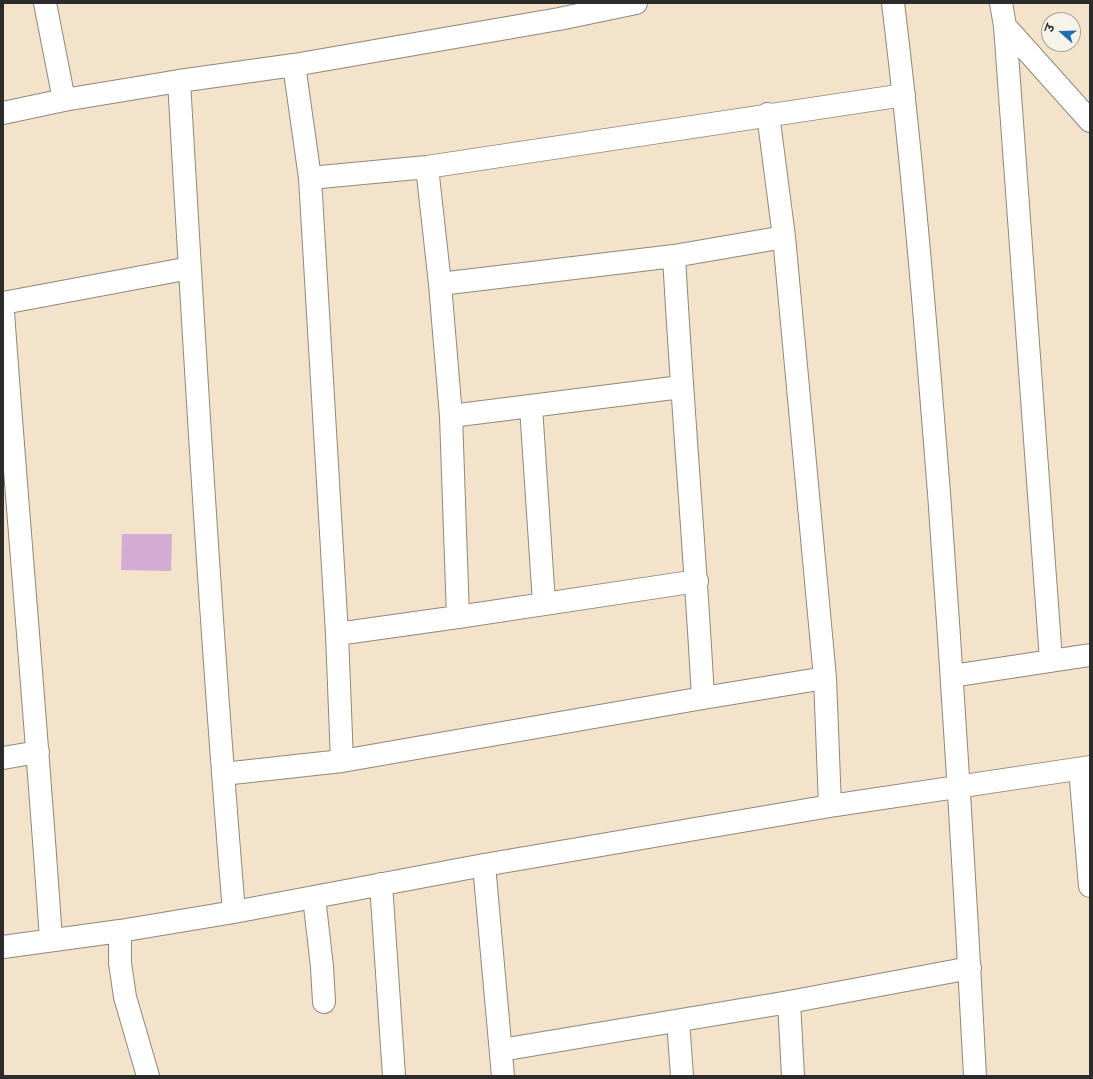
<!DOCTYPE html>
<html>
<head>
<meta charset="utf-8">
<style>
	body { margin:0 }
	#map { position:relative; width:1093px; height:1079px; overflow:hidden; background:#f4e3cb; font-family:"Comic Neue","Playpen Sans Deva",sans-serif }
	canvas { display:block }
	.frame { position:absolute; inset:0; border:4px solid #2b2b2b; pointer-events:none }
	.north { position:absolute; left:1041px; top:12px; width:40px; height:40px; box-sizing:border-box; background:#f7f3e8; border:1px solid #a5a39c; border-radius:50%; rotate:290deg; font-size:11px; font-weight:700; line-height:16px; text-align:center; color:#2b2b2b }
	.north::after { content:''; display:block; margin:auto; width:14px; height:18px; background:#1f6fb2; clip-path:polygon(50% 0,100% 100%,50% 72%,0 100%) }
</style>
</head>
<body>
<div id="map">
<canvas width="1093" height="1079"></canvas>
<div class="frame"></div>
<div class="north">उ</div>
</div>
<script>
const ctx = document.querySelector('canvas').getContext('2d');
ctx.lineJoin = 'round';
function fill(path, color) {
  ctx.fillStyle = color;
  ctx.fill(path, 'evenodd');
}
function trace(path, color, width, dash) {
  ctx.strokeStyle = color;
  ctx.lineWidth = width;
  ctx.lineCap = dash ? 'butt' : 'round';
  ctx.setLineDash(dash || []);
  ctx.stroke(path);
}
fill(new Path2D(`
	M122,534H172L171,571L121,570Z`), '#d4abd2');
const minor = new Path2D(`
	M45,3L64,100
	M893,3C913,166 926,329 939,493C953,687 965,882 975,1076
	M1001,3L1005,26L1051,660
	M1005,26L1090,121
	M294,65L310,178L337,634L342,761
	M179,81C195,358 211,635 234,912
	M3,113L64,100L179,81L294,65L559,19L636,3
	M768,114L784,237L825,678L830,806
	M427,167L440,284L451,416L458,617
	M310,178L427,167L904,95
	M674,256C682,403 695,550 703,698
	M440,284L674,256L784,237
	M3,303L190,268
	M3,312C18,521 37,730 51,940
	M531,407L544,603
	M451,416L681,387
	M337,634L458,617L697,581
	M952,676L1090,655
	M3,758L38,752
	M1080,769L1090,886
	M223,774L342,761L703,698L825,678
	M484,865L503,1076
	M381,884L394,1076
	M314,897L322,967L324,1002
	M120,931V963L125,997L148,1076
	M3,947L120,931L234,912L484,865L830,806L1090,767
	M789,1002L793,1076
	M678,1021L682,1076
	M501,1050L789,1002L970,968`);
trace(minor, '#90877b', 24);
trace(minor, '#fff', 22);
</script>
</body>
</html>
